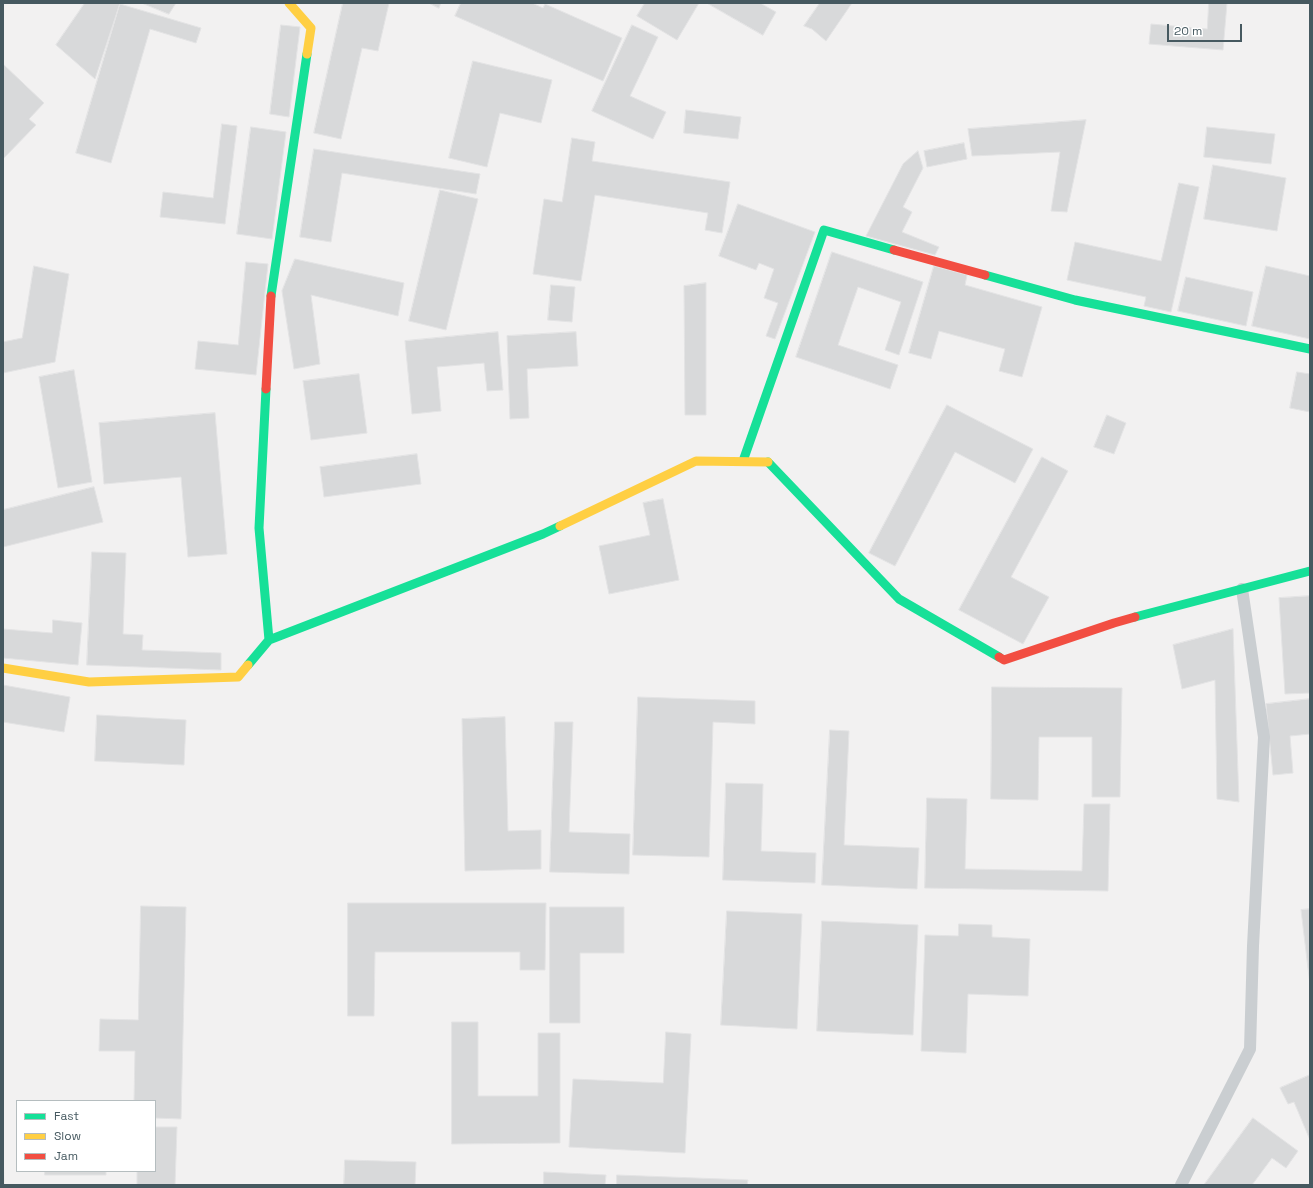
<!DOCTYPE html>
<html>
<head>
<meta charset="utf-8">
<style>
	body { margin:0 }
	#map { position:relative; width:1313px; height:1188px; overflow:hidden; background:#f2f1f1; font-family:"Space Grotesk",sans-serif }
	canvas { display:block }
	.frame { position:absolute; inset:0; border:4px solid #465960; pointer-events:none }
	.legend { position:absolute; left:16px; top:1100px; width:140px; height:72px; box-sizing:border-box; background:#fff; border:1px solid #b5bdbf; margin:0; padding:5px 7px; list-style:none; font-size:12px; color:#465960 }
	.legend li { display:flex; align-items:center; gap:8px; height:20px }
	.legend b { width:20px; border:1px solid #b5bdbf }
	.scale { position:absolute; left:1167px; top:24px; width:75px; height:18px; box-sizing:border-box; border:2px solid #465960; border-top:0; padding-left:5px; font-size:12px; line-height:14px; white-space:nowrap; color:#465960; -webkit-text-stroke:3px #fff; paint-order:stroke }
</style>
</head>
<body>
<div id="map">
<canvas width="1313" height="1188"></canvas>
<div class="frame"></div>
<ul class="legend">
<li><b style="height:5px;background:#16e098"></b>Fast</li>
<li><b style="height:5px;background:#ffcf43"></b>Slow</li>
<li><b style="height:5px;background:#f24e42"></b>Jam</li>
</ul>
<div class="scale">20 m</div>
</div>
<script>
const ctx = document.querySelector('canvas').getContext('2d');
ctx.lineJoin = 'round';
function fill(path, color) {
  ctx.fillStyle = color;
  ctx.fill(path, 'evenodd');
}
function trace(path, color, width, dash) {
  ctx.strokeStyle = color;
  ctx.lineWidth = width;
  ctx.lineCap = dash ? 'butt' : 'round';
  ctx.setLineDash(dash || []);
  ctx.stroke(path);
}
const building = new Path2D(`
	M85,3H120L95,79L56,45Z
	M142,3H176L169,14Z
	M343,3H389L378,51L362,48L341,139L314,133Z
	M429,3H441L439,8Z
	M461,3H532L543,8L545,4L622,38L603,81L455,16Z
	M645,3H699L677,40L637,16Z
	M707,3H760L776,12L763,35Z
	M820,3H852L826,41L812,29L804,26Z
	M1209,3H1227L1223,50L1149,44L1151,24L1207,29Z
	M120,4L201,28L196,43L150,29L111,163L76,153Z
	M281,25L300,27L289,117L270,114Z
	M632,25L658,37L630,96L666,112L653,139L592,111Z
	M473,61L552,80L541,123L500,113L487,167L449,158Z
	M3,64L44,103L29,119L36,125L3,159Z
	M686,110L741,117L738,139L684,133Z
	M1086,120L1067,212L1051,211L1060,152L972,156L968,129Z
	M222,124L237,126L225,224L160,217L163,192L213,198Z
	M251,127L286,132L272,239L237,234Z
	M1207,127L1275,134L1271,164L1204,157Z
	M572,138L595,142L592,161L730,182L722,233L705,230L708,213L595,195L581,281L533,274L544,199L562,202Z
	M964,143L967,159L927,167L924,151Z
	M314,149L480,174L476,194L342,173L331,242L300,237Z
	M918,151L923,168L903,207L912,212L902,232L939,247L935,255L866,236L903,164Z
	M1213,165L1286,178L1277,231L1204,219Z
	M1179,183L1199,187L1171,312L1144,306L1146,297L1067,280L1075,242L1161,261Z
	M440,190L478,199L446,330L409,321Z
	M738,204L815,232L775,339L766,336L778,303L764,298L774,269L759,263L756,270L719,256Z
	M832,252L923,282L899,355L885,350L901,302L858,287L838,345L898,365L890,389L796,357Z
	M295,259L404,283L398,316L311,295L320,364L294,369L282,291Z
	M246,262L268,264L256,375L195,369L198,341L238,345Z
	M34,266L69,274L55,362L3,373V342L22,338Z
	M934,266L967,275L965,285L1042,307L1022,377L999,371L1005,349L939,331L931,359L909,353Z
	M1266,266L1310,276V339L1252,326Z
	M1186,277L1253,292L1246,326L1178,311Z
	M706,283V415H685L684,286Z
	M551,285L575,287L572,322L548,320Z
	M498,332L503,390L487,391L484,363L437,367L441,411L412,414L405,341Z
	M576,332L578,366L527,369L529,418L510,419L507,336Z
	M74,370L92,482L58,488L39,377Z
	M1297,372L1310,374V412L1290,408Z
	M359,374L367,433L311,440L303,381Z
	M947,405L1033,449L1015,483L955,452L895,566L869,553Z
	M215,413L227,554L188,557L181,477L104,484L99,423Z
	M1107,415L1126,423L1114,454L1094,447Z
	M417,454L421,484L324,497L320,467Z
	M1042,457L1068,471L1011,577L1049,597L1023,644L959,610Z
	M94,487L103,522L3,547V510Z
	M663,499L679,580L609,594L599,546L650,535L643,503Z
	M92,552L126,553L123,634L143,635L142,650L221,653V670L87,665Z
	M1310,596V693L1285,694L1279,598Z
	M53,620L82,623L78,665L3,658V629L52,633Z
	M1233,629L1239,802L1217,799L1215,680L1182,689L1173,645Z
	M3,685L70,697L64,732L3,722Z
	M992,687L1122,688L1120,797H1092V737H1039L1038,800L991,799Z
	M638,697L755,701V724L713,722L709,857L633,855Z
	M1310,699V734L1290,736L1293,773L1273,775L1266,704Z
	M97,715L186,720L184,765L95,761Z
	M505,717L508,831L541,830V869L465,871L462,719Z
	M555,722H573L569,832L630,834L629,874L550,872Z
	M830,730L849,731L844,845L919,848L917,889L822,885Z
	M726,783L763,784L761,851L816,853L815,883L723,880Z
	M927,798L967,799L965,869L1082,871L1084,804H1110L1108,891L925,888Z
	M348,903H546L545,970H520V952H375L374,1016H348Z
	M141,906L186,907L181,1119L155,1118V1101H134L135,1051H99L100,1019L138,1020Z
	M550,907H624V953H580V1023H550Z
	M1310,909V985L1301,910Z
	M727,911L802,914L797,1029L721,1025Z
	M822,921L918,925L913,1035L817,1031Z
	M959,924L992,925V937L1030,939L1028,996L968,994L966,1053L921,1051L925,935L958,936Z
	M452,1022H478V1096H538V1033H560V1143L452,1144Z
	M666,1032L691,1034L685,1153L569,1147L573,1079L663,1083Z
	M1310,1075V1140L1294,1102L1288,1104L1280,1088Z
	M1253,1118L1298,1151L1286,1168L1272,1158L1252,1185H1204Z
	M155,1127H177L175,1185H137V1171H155Z
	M3,1145L4,1185H3Z
	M345,1160L416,1162L415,1185H344Z
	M45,1171H106V1175H45Z
	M544,1172L606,1175L605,1185H544Z
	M617,1175L748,1180L747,1185H617Z`);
fill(building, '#d8d9da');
trace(building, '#e3e3e4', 1);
trace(new Path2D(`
	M1181,1185L1250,1049L1253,946L1264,737L1242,589`), '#caced1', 12);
trace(new Path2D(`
	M985,275L1075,300L1310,349
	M271,296L307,54
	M743,461L824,230L894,250
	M768,462L899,599L999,657
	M1135,617L1310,571
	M269,640L543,534L560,526
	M248,665L269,640L259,528L266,389`), '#16e098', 9);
trace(new Path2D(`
	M289,3L311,28L307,54
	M560,526L696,461L768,462
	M3,668L89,682L238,677L248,665`), '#ffcf43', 9);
trace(new Path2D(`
	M894,250L985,275
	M266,389L271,296
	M999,657L1004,660L1114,623L1135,617`), '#f24e42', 9);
</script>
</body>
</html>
